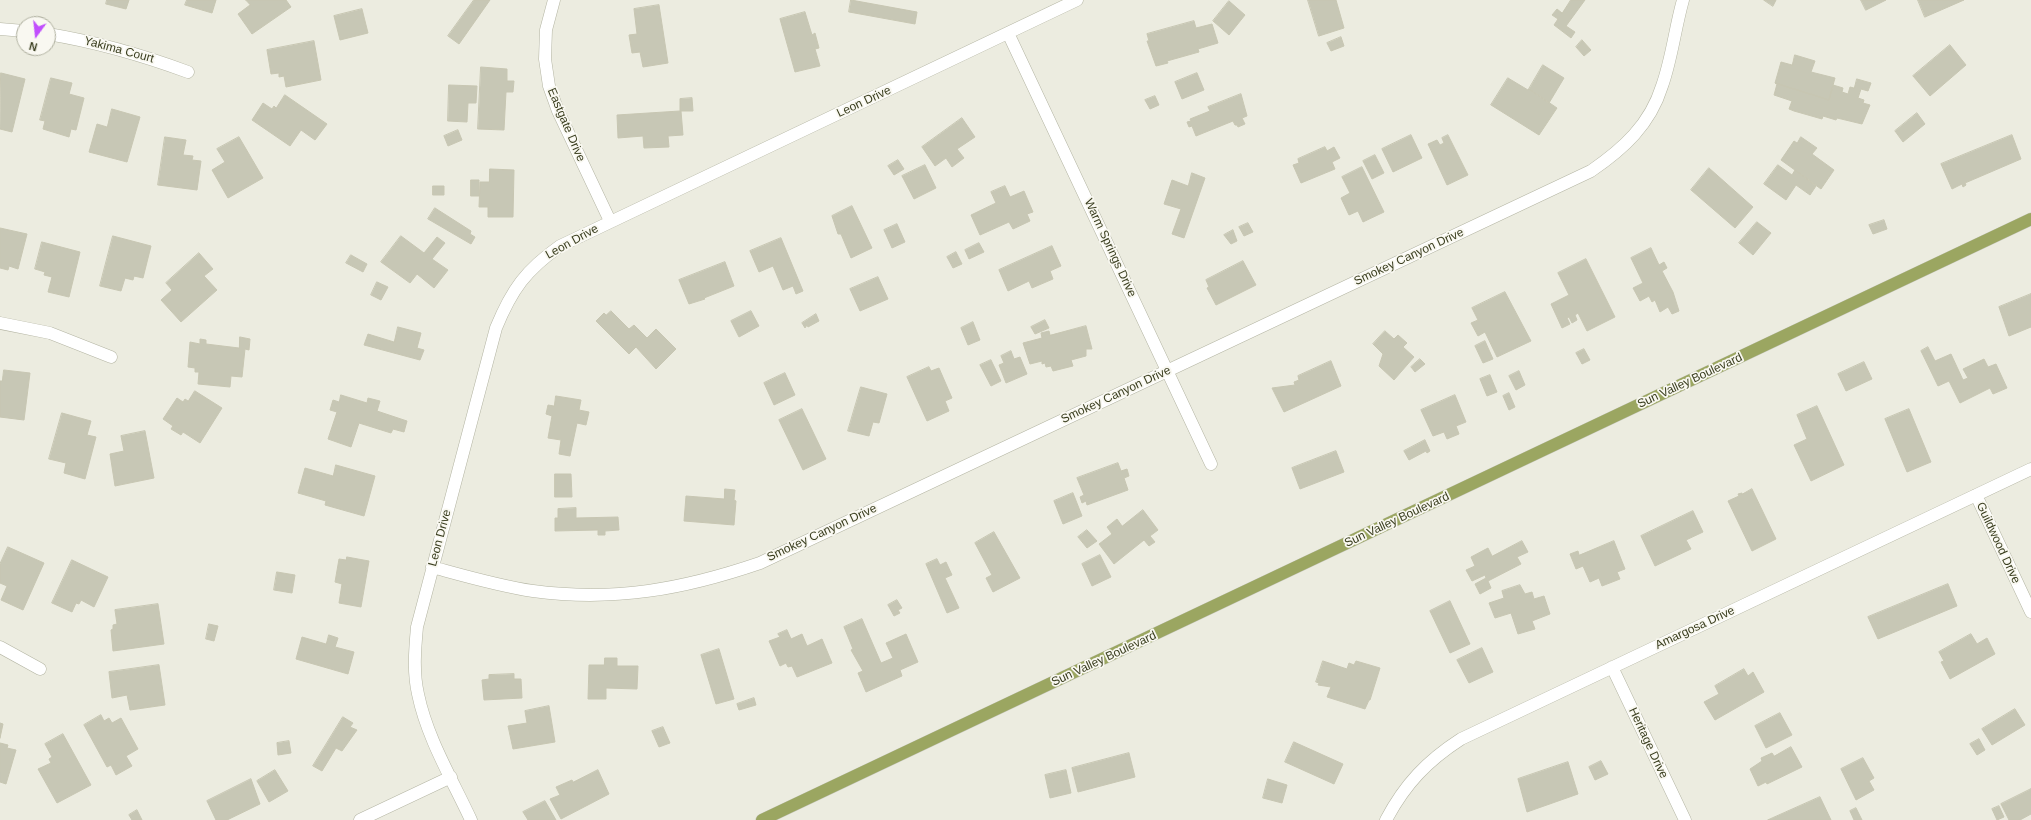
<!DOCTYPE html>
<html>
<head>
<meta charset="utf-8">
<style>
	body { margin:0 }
	#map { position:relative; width:2031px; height:820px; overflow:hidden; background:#ecece0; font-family:Helvetica,sans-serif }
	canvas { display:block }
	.north { position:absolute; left:16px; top:16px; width:40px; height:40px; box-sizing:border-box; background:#f9f8f1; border:1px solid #adae9d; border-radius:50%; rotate:195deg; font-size:11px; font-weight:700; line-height:16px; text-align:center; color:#3a3e1f }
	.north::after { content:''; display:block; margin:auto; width:14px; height:18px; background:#c14efd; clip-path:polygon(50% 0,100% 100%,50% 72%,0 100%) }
</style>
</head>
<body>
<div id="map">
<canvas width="2031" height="820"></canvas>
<div class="north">N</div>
</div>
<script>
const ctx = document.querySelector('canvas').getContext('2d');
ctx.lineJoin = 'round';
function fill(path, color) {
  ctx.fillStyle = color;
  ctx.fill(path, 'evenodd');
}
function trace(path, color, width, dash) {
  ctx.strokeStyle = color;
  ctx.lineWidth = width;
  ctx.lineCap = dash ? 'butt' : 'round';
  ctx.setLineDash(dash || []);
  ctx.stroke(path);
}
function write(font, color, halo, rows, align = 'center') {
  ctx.font = font + ' Helvetica,sans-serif';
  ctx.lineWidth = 3.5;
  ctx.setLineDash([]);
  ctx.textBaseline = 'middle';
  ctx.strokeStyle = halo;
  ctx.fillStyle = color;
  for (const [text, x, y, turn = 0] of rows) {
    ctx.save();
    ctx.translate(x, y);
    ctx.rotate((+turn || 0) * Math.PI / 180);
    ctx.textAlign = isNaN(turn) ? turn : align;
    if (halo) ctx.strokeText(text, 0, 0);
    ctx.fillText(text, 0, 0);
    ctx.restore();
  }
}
const building = new Path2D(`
	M107,0H129L126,9L106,4Z
	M187,0H216L212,13L185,5Z
	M246,0H286L291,7L252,34L238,14L250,5Z
	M474,0H490L459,44L448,36Z
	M851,0L917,12L915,24L849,12Z
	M1308,0H1336L1344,28L1319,36Z
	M1571,0H1585L1566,26L1575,32L1571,38L1554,25L1558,19L1552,15L1557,9L1562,13Z
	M1764,0H1776L1773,6Z
	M1861,0H1886L1866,10Z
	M1918,0H1964L1925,17Z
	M1229,1L1245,15L1229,35L1213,21Z
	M659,5L668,63L643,67L640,52L632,53L629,35L637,34L634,9Z
	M362,9L368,33L340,40L334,16Z
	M805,12L812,35L815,33L819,48L815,49L820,66L795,72L780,19Z
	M1194,21L1196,28L1212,24L1218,43L1198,49L1199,52L1167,61L1168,63L1156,66L1147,41H1149L1147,34Z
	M1341,37L1344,46L1331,51L1327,43Z
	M1582,40L1591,50L1584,56L1576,47Z
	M314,41L321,80L286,87L284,76L279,77V73L271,74L267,50Z
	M1950,45L1966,65L1930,96L1913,76Z
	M1795,55L1815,61L1811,72L1835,78L1829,100L1775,83L1781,62L1792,65Z
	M1543,65L1564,78L1549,103L1529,89Z
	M481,67L507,69V81H514L513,92H506L504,130L478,129Z
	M1,73L25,79L12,132L0,129Z
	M1197,73L1204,90L1182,99L1175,82Z
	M51,78L72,83L69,94L84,98L76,130L71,129L69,137L43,129L45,121L40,120Z
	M1508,78L1528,90L1529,89L1557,108L1539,135L1491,105Z
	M1857,79L1871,83L1868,91L1861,89L1858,98L1864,100L1863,103L1870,105L1862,124L1837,118L1836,120L1823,116L1822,119L1794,111L1789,109L1792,101L1774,95L1777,84L1775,83L1829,100L1833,85L1843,88L1842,92L1848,94L1850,87L1854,88Z
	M449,85L477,86L476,103H468L467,122L448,121Z
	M1241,94L1247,116L1242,118L1245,124L1238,127L1237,125H1235L1233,121L1196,136L1192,126L1189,127L1187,122L1191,121L1190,119L1210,111L1208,107Z
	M285,95L327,124L315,140L301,130L290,146L252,120L263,103L272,109L274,106L276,108Z
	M1155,96L1159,105L1150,109L1145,100Z
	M692,98L693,111H681L683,135L668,136L669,147L644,148L643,136L618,138L617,115L680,111V99Z
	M112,109L140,117L127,162L89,152L97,124L107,127Z
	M1917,113L1925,124L1903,142L1895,131Z
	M962,118L975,137L957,149L964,158L952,167L946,158L935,166L922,147Z
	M458,130L462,140L448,146L444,136Z
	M1411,135L1422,158L1393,172L1382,149Z
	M1448,135L1468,175L1447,185L1428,144L1437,140L1440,145L1444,143L1442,138Z
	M2012,135L2021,159L1965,183L1966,185L1963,187L1962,184L1952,189L1941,164Z
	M165,137L186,140L183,155L193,156L192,160L201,161L197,190L158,185Z
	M239,137L263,178L228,198L212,170L225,162L217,149Z
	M1801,137L1817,148L1812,154L1834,170L1821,189L1781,160L1794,141L1797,143Z
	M1325,147L1327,151L1334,147L1340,158L1332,162L1335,169L1301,183L1293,165L1299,163L1298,159Z
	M1375,155L1384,173L1372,179L1363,161Z
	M898,160L904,169L894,175L888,166Z
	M925,165L936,188L914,199L902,176Z
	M1778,165L1792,175L1795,170L1816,186L1810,195L1796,185L1786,200L1764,184Z
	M1362,167L1384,212L1363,222L1358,211L1349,215L1341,198L1350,193L1342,177Z
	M1709,168L1753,207L1735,228L1691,190Z
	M490,169L514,170L513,217H488V207H479L480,182H489Z
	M1192,173L1205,178L1184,238L1172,234L1181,209L1164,204L1172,180L1188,186Z
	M471,180H479V196H471Z
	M433,186H444V195H433Z
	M1005,186L1010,197L1024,191L1033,212L1027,214L1030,221L1013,229L1009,222L980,235L971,215L996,203L991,192Z
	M852,206L872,248L851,258L841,234H838L832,216Z
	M435,208L471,231L470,234L475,237L471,244L428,219Z
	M1884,220L1887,229L1873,234L1869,225Z
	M1757,222L1771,233L1753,255L1739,243Z
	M1248,223L1253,232L1244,236L1239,227Z
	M897,224L905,242L892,248L884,230Z
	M0,228L27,234L18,269L9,266L8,270L0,268Z
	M1233,230L1237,241L1231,244L1224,235Z
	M113,236L151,246L143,278L134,276L133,280L125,278L121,291L100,286Z
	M401,236L424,253L437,237L445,243L432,259L448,270L434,288L417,274L410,283L381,262Z
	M781,238L803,291L796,294L793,286L783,290L773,266L759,272L750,251Z
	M42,242L80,252L69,297L48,292L52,277L44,275L45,272L35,269Z
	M979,243L984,252L969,259L965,250Z
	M1052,246L1061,266L1050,271L1053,279L1032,288L1029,281L1008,291L999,270Z
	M1651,248L1659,265L1664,262L1667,268L1662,271L1673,292L1679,311L1672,314L1668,307L1660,312L1655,300L1652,302L1649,296L1640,301L1633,288L1643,283L1631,258Z
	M956,252L962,264L953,268L947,257Z
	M199,253L213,269L204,276L217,290L181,322L161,300L172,290L166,283Z
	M351,255L367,264L363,272L346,263Z
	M1586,259L1615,317L1587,331L1578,313L1575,315L1577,320L1572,323L1569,317L1567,318L1570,324L1562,328L1551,304L1569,295L1558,273Z
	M1243,261L1256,285L1216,305L1207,288L1209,287L1206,280Z
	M725,262L734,286L704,298L705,299L689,304L679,280Z
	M878,277L888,299L860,311L850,289Z
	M377,282L388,287L381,300L371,295Z
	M1505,292L1531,341L1497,357L1485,332L1478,336L1471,323L1478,320L1472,308Z
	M2031,294V327L2009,336L1999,307Z
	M611,311L629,329L634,325L647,338L656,329L676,349L656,369L636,347L629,354L596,321L604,313L606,315Z
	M751,311L759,326L739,337L731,321Z
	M816,314L819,321L808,327L807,325L805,328L802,323Z
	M1045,320L1049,328L1035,334L1031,327Z
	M973,322L980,340L968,345L961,328Z
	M1086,326L1092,349H1086V356L1071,360L1073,366L1053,371L1051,366L1046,367L1045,363L1042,364V361L1030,364L1023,343L1042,338L1041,333L1049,331L1050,335Z
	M398,327L421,333L417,348L424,350L420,360L364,345L368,334L394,342Z
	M1385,331L1394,339L1398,335L1407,343L1403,347L1414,357L1394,380L1379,366L1383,354L1373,344Z
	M240,337L250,339L249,350L245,349L242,377L231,376L230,387L198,384L199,372H195V368L188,367L190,342L200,344V339L206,340V344L239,348Z
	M1485,341L1493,359L1483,363L1475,346Z
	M1928,347L1935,361L1951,354L1963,380L1968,378L1963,369L1984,359L1988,367L1996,364L2007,388L1993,394L1990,388L1960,403L1949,381L1938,386L1921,351Z
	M1584,349L1590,360L1582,364L1576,353Z
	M1011,351L1014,359L1020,357L1027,374L1006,383L999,365L1004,363L1001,356Z
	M1420,359L1425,364L1415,372L1411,367Z
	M991,360L1001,381L991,386L980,365Z
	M1331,361L1341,386L1284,412L1272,388L1295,385L1294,382L1299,380L1298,376Z
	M1864,362L1872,379L1846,391L1838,374Z
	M929,367L931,371L939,368L952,398L945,401L949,411L927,421L907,377Z
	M4,370L30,373L24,420L0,417V381H2Z
	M1519,371L1525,385L1516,390L1509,376Z
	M785,373L795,395L774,405L764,383Z
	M1490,375L1497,392L1487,396L1480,379Z
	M861,387L887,394L879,423L873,422L869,436L848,431Z
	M195,391L222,408L200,443L183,432L181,435L171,429L173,426L163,419L177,398L183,402L185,399L188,401Z
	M1509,393L1515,407L1509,410L1503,396Z
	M341,395L367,403L368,398L380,401L377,411L407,421L404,432L393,429L391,433L359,423L351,447L328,439L337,412L330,410L333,400L339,402Z
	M1455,395L1466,422L1456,426L1459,434L1447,439L1444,432L1433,436L1421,410Z
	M556,396L581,400L579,410L589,412L586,425L577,423L570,456L559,454L561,440L548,438L552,416L546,414L548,405L554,406Z
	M1817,406L1844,465L1811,481L1794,445L1807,439L1797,415Z
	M802,409L826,459L803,470L779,420Z
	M1909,409L1931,462L1907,472L1885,419Z
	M62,413L91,421L87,435L96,437L85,479L64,473L66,463L49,459Z
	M145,431L154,478L115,486L110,454L124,451L121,436Z
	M1425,440L1430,451L1427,453L1426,451L1409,460L1404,451Z
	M1336,451L1344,472L1300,489L1292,468Z
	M1118,463L1121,471L1127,469L1129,476L1124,478L1128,490L1087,505L1086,501L1082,503L1080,497L1084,495L1077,478Z
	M336,465L375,476L364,516L325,505L326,501L298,493L305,468L333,476Z
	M555,474H571L572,497H555Z
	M725,489L735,490L734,500L736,501L734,525L684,521L686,496L724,499Z
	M1752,489L1776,539L1752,551L1728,501L1739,496L1738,494L1742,493V494Z
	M1073,493L1082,516L1063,524L1054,501Z
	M576,508V518L618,517L619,530L605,531V535H598V530L555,531V518H558V509Z
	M1143,510L1158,530L1150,536L1155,542L1149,546L1144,540L1114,564L1099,544L1112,534L1107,527L1117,519L1122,526Z
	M1693,511L1703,532L1686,540L1691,549L1655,566L1641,536Z
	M1087,530L1097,541L1087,548L1078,537Z
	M994,532L1020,578L993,592L986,578L992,575L975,543Z
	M1522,541L1528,552L1517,557L1521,564L1488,581L1491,588L1480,594L1475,584L1486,578L1485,575L1472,581L1466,570L1475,566L1471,557L1488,548L1492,556Z
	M1614,541L1625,569L1617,572L1620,579L1602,586L1599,578L1590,582L1583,566L1576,569L1570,554L1578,551L1579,555Z
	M8,547L44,563L23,610L1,600L7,586L0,583V564Z
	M1100,555L1111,577L1092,586L1082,564Z
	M347,557L369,561L361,607L339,603L342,584L335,582L339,559L346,560Z
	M937,559L940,565L946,562L952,575L945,578L959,608L947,613L926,564Z
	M72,560L108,577L94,607L81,600L79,604L76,603L72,612L52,603Z
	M277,572L295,575L292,593L274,590Z
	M1948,584L1957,606L1878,639L1868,617Z
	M1520,585L1525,594L1532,592L1534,599L1544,596L1550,614L1532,621L1535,629L1518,634L1511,613L1495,618L1489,603L1504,598L1502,591Z
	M897,600L902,608L898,610L900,613L894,616L888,605Z
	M1450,601L1470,644L1450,653L1430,611Z
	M158,604L164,644L113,651L111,630L113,629V625L117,624L115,610Z
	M862,619L881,663L893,658L886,643L906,634L918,662L900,670L902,676L866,692L858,673L863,671L851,650L853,649L844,627Z
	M209,624L218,626L214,641L206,639Z
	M787,630L791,639L802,634L807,646L822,639L832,663L797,677L792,666L788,667L786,663L780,666L769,641L780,637L778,634Z
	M1971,634L1977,644L1987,638L1995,654L1950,679L1941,662L1944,661L1939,652Z
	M329,635L338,638L335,647L354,652L348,674L296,659L302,637L326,644Z
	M1482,648L1493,672L1469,683L1457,660Z
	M719,649L734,699L716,704L701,655Z
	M605,658H617V666H638L637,689L606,688V699H588L589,665H604Z
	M1323,661L1347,669L1349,663L1354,665L1356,661L1380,668L1370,700H1369L1365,709L1327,697L1331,687L1318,685L1319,683L1316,682Z
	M159,665L165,705L130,710L127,695L112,698L109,672Z
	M1744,669L1748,676L1753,672L1764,692L1715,720L1704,702L1719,694L1715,686Z
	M514,674V679H521L522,698L484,700L482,680L489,679V675Z
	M754,698L756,705L739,710L737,704Z
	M549,706L555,742L513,749L508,726L527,723L525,711Z
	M2015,709L2025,725L1992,745L1982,729Z
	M1780,713L1792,735L1766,748L1755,726Z
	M101,715L104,721L109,718L112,723L121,718L138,749L126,756L132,766L116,775L111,765L107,767L84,725Z
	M343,717L353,723L350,727L357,730L342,751L336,748L322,771L313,766Z
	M0,723L3,724L0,738Z
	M663,727L670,743L659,747L652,731Z
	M63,734L91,785L57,803L38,769L51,763L49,759L52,757L45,744Z
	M1979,739L1985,750L1977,755L1970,744Z
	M289,741L291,753L278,755L277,743Z
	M1294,742L1343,764L1334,784L1285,762Z
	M0,743L8,745L7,748L16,750L6,784L0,782Z
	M1791,747L1802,767L1767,784L1766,782L1758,786L1750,769L1762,761L1761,758L1772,753L1774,756Z
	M1129,753L1135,777L1078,792L1072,768Z
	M1863,758L1874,778L1869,781L1874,790L1856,800L1841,769Z
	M1601,761L1608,774L1595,780L1589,767Z
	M1568,762L1578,794L1527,812L1518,779Z
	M275,770L288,791L269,802L257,781Z
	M598,770L609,794L561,819L550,799L560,795L556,787L572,780L573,782Z
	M1066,770L1071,793L1050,798L1045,775Z
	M251,779L260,804L227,820H216L207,801Z
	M1268,779L1287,785L1282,803L1263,798Z
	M2031,789V814L2020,820H2009L2001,804Z
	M1820,797L1831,820H1768Z
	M545,801L556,820H528L523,812Z
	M1999,806L2004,817L1997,820L1992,809Z
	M1856,808L1862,820H1854L1850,811Z
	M137,810L142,820H132L129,815Z`);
fill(building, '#c7c7b5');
trace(building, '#c7c6b2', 1);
const minor = new Path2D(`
	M554,0L546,30L545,59L549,86L558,111L610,221
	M0,29L24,31
	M1008,33L1211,464
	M48,34C97,42 142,55 188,72
	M0,323L50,333L111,357
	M1976,495L2031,612
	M432,567C465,576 499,586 533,591C614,602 684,589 760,563L1591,171C1623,149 1650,125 1662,86C1672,58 1675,28 1683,0
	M0,647L40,669
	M1612,667L1685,820
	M360,820L451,777
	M471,820C452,779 427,738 418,694C413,672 415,649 417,627L496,328C512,289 526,270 560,246L1077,0
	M1386,820C1405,784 1427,761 1461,739L2031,469`);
const major = new Path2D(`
	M762,820L2031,219`);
trace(minor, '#b3b4a2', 13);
trace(major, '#c8c9c0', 13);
trace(minor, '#fff', 12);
trace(major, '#9ba661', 12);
write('12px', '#3a3e1f', '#f9f8f1', [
	["Yakima Court",119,50,15],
	["Leon Drive",864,102,-25],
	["Eastgate Drive",566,125,67],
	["Leon Drive",572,242,-29],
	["Warm Springs Drive",1110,248,65],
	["Smokey Canyon Drive",1409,257,-25],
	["Sun Valley Boulevard",1690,381,-25],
	["Smokey Canyon Drive",1116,395,-25],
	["Sun Valley Boulevard",1397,520,-25],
	["Smokey Canyon Drive",822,533,-25],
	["Leon Drive",440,538,-75],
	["Guildwood Drive",1998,543,65],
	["Amargosa Drive",1695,628,-25],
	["Sun Valley Boulevard",1104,659,-25],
	["Heritage Drive",1648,743,65]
]);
</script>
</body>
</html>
